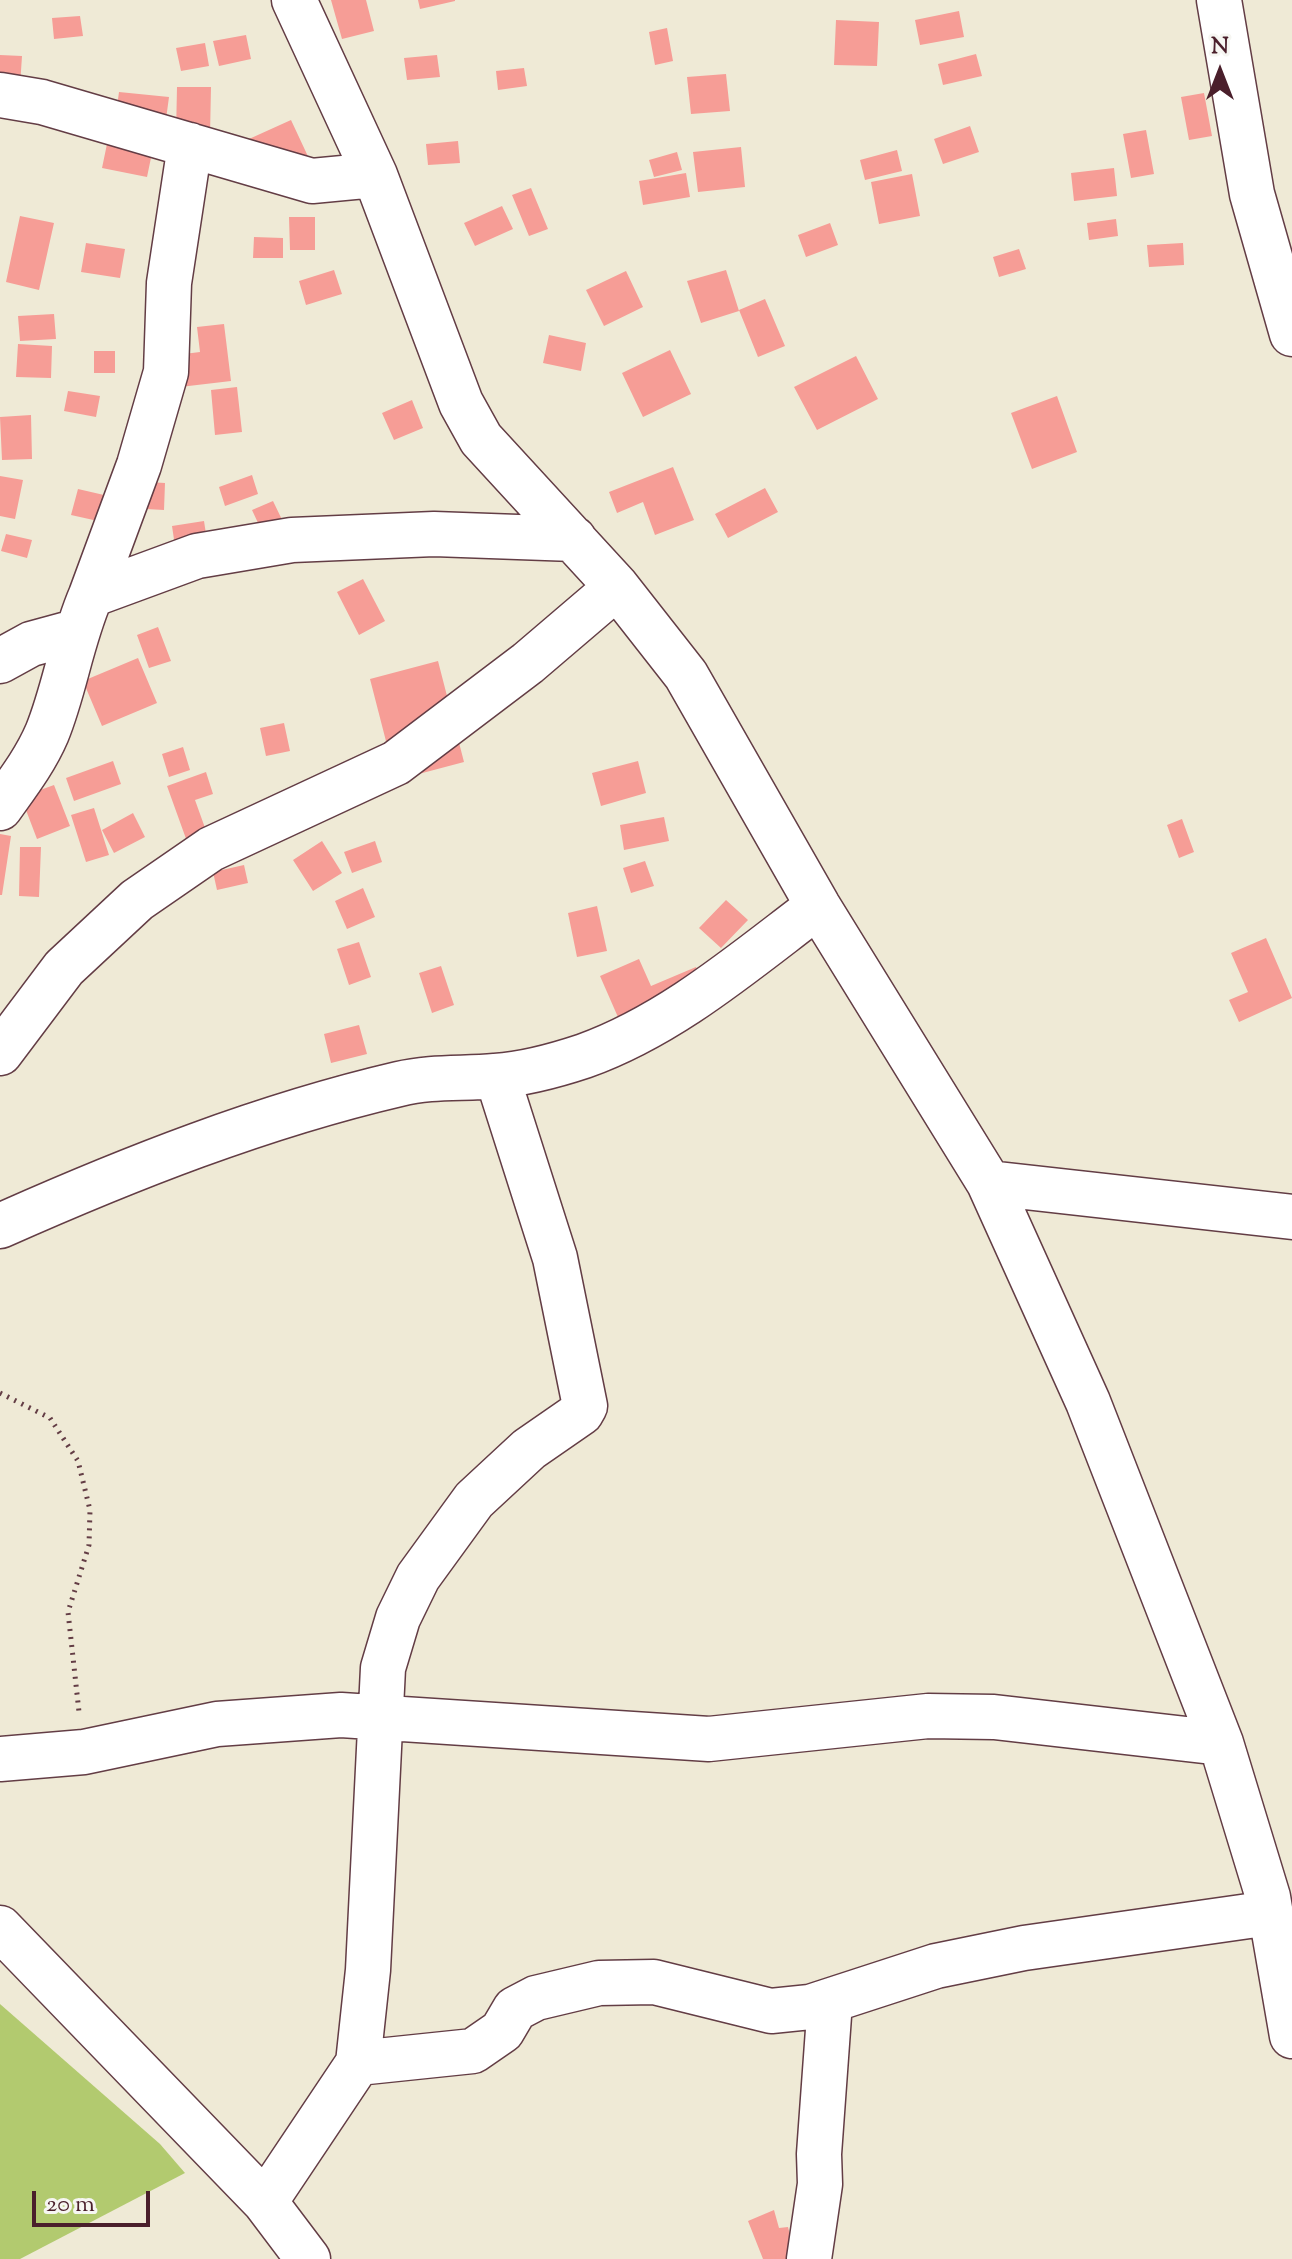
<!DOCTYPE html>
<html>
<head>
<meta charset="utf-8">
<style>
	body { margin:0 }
	#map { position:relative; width:1292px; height:2259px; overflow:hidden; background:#efead6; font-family:"Sorts Mill Goudy",serif }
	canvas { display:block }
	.north { position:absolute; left:1180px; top:32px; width:80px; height:80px; -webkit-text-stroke:6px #f6f6f2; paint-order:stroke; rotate:0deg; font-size:22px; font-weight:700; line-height:32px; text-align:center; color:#4a1f2b }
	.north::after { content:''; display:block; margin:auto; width:28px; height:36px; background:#4a1f2b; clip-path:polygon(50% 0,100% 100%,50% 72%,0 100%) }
	.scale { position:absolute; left:32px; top:2191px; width:118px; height:36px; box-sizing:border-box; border:4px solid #4a1f2b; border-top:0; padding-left:10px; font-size:24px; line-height:28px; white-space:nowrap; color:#4a1f2b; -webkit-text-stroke:6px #f6f6f2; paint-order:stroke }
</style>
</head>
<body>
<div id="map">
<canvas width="1292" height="2259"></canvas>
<div class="north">N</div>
<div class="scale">20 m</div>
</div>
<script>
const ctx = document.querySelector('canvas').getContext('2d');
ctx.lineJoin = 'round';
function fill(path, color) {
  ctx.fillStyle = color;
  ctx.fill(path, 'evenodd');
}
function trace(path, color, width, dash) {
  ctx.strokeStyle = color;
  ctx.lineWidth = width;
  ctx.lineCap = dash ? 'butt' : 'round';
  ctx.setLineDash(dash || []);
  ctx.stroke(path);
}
fill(new Path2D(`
	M0,2004L160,2144L185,2173L20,2259H0Z`), '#b2ca6f');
fill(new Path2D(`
	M331,0H366L374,31L342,39Z
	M418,0H455V1L420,9Z
	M959,11L964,37L920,45L915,20Z
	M80,16L83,36L54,39L52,18Z
	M836,20L879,22L877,66L834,65Z
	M667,28L673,61L655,65L649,32Z
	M246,35L251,59L219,66L213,41Z
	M205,43L209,66L181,71L176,48Z
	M976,54L982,76L943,85L938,64Z
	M0,55L22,56L20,86L0,85Z
	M437,55L440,77L407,80L404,58Z
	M524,68L527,86L498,90L496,71Z
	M726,74L730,111L691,114L687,77Z
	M177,87H211L210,136L176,135Z
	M119,92L169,97L164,134L114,129Z
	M1204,93L1212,136L1189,140L1181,97Z
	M291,120L312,165L269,184L249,139Z
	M970,126L979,152L943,164L934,139Z
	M1146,130L1154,174L1131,178L1123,134Z
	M458,141L460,163L428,165L426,144Z
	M107,144L152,153L147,177L102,168Z
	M741,147L745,187L698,192L693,152Z
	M897,150L902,171L865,180L860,160Z
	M677,152L682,170L654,177L649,160Z
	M1114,168L1117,196L1074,201L1071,173Z
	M686,173L690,197L643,205L639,181Z
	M912,174L920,216L879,224L871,182Z
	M531,188L548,229L529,236L512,195Z
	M502,206L513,229L475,246L464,223Z
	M20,216L54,223L39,290L6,282Z
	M289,217H315V250H290Z
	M1116,219L1118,236L1089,240L1087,223Z
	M830,223L838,245L806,257L798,235Z
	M254,237L283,238V258H253Z
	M86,243L125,249L120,278L81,272Z
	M1183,243L1184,265L1149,267L1147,245Z
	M1019,249L1026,269L999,277L993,257Z
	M334,270L342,294L306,305L299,281Z
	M726,270L739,311L701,323L687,281Z
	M626,271L643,307L604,326L586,290Z
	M765,299L785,346L758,357L739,310Z
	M54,314L56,339L20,341L18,316Z
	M224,324L231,381L180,387L176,355L200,352L197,327Z
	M549,335L586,343L581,371L543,363Z
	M18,344L52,346L51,378L16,377Z
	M670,350L691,394L643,417L622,373Z
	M94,351H115V373H94Z
	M856,356L878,399L817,430L794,387Z
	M237,387L242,432L215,435L211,390Z
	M68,391L100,396L96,417L64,411Z
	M1057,396L1077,452L1032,469L1011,413Z
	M412,400L423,428L394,440L382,413Z
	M31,415L32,459L2,460L0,417Z
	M673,467L694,520L655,535L643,502L617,513L609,492Z
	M252,475L258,494L225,506L219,487Z
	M0,476L23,480L15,519L0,516Z
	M130,481L165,483L164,510L128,508Z
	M765,488L778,512L728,538L715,514Z
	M78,489L104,495L98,521L71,515Z
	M273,501L286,528L265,538L252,510Z
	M204,521L208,547L176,553L172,526Z
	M6,534L32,540L27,558L1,551Z
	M363,579L385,621L359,635L337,592Z
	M158,627L171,661L149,668L137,635Z
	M138,658L157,703L102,726L83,681Z
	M438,661L464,762L396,780L370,679Z
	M284,723L290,751L266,756L260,728Z
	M183,747L190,770L169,777L162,754Z
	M113,761L121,784L74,801L66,778Z
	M638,761L646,793L601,806L592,773Z
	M206,772L213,794L195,800L209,839L189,847L167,786Z
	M54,785L70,826L37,839L21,797Z
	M94,808L109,855L86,862L71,815Z
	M133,813L145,837L114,853L102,830Z
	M664,817L669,841L624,850L620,825Z
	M1182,819L1194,852L1179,858L1167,825Z
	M0,834L11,836L2,895H0Z
	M322,841L342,873L313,891L293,860Z
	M375,841L382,862L352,873L344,852Z
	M20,847H41L39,897L19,896Z
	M645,861L654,886L631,893L623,868Z
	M244,865L248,883L217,890L213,872Z
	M363,888L375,917L347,929L335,901Z
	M726,900L748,920L721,948L699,928Z
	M597,906L607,951L577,957L568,913Z
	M1266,938L1292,998L1239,1022L1229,1000L1248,992L1231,953Z
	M359,942L371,977L349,985L337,949Z
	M639,959L651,986L696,967L705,988L621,1024L600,976Z
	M441,966L454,1005L432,1013L419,973Z
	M359,1025L367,1054L331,1063L324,1034Z
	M774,2210L779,2228L788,2227L796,2259H763L748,2221Z`), '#f69d96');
const minor = new Path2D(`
	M294,0L375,175L461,403L481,439L617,587L686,675L818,906L989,1183L1088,1402L1221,1743L1268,1897L1292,2036
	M1219,0L1252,194L1292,334
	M0,95L42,102L312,181L375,175
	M91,595L139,465L166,372L169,283L190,145
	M0,661L31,644L75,632
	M0,808C17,784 35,761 47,733C65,689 71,641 91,595L197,556L292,540L434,534L574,539
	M0,1053L64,968L137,900L211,849L396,763L528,663L617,587
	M989,1183L1292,1217
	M0,1226C128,1169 262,1116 399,1084C431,1076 463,1079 495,1076C524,1074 557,1065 584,1056C671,1025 745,961 818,906
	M0,1759L84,1752L217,1724L341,1715L709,1739L928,1716L994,1717L1221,1743
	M0,1928L265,2202L308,2259
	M358,2063L473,2051L502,2031L515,2009L536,1998L599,1983L654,1982L771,2011L810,2007L936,1966L1024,1948L1270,1913
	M265,2202L358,2063L368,1970L383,1668L398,1618L418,1577L474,1500L529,1449L581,1413L585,1406L555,1258L497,1076
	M809,2259L820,2184L819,2154L830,2002`);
trace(minor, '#633d45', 47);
trace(new Path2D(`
	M0,1393L50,1418L78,1461L90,1510L89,1545L68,1612L79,1712`), '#633d45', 5, [2, 6]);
trace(minor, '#fff', 44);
</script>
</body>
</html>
